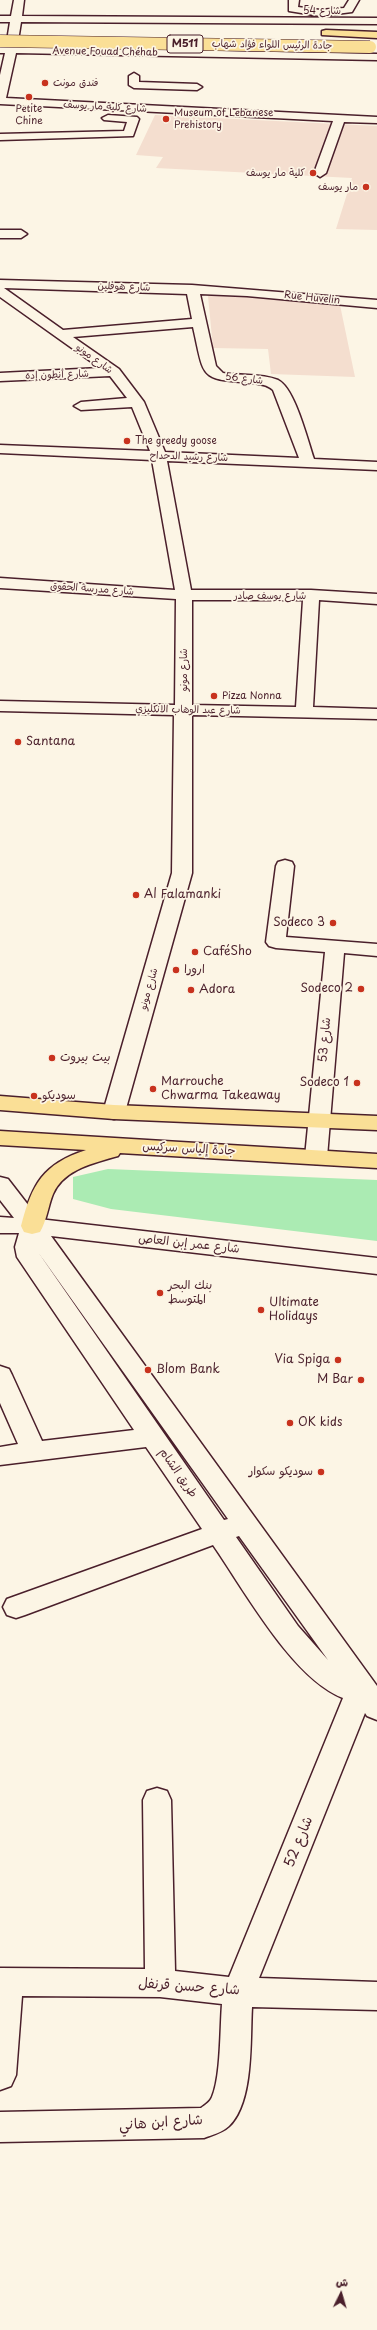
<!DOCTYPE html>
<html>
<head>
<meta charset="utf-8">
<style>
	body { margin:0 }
	#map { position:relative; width:377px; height:2330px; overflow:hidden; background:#fcf5e5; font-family:"Playpen Sans","Playpen Sans Arabic",sans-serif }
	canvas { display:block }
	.north { position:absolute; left:321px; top:2274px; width:40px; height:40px; -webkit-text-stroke:3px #fcf5e5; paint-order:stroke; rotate:5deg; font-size:11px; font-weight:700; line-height:16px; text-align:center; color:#4a1f2b }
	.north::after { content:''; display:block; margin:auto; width:14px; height:18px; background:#4a1f2b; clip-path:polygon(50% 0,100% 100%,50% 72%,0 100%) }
</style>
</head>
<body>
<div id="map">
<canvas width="377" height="2330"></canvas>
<div class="north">ش</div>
</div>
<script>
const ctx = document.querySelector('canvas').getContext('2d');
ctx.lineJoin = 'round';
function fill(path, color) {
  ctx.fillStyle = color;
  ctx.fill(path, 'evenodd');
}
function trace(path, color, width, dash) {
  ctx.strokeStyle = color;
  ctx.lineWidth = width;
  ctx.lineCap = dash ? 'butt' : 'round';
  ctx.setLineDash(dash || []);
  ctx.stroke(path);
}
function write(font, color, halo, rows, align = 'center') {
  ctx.font = font + ' "Playpen Sans","Playpen Sans Arabic",sans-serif';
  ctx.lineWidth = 3.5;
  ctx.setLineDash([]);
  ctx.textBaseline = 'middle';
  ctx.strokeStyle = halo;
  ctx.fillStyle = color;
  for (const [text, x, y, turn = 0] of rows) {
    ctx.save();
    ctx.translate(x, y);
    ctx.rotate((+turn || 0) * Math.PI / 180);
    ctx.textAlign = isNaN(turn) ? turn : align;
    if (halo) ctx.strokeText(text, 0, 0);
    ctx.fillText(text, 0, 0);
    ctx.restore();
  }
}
fill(new Path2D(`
	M155,115L377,126V230L336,229L352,178L156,168L163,157L136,155Z
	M208,296H245L340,305L355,377L271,374L268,349L213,348Z`), '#f4decf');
fill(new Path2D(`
	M108,1169L377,1180V1241L111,1209L73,1199V1177Z`), '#abebb3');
const minor = new Path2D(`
	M14,0H24L22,16L377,18V24L21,22L17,47L377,54V60L16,53L6,98L377,117V123L344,122L326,173L320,177L314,173L333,121L0,104V75L5,53H0V47H6L10,22H0V16H11Z
	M289,0H299L298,7L320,10L344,8L349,0H359L352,12L320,16L289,11Z
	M134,73L139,76V82L197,84L202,87L197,90L134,88L129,85V76Z
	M108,115L137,117L139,119L133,136L0,140V134L124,131L127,122L104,120L102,118Z
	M0,230H21L27,234L21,238H0Z
	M0,280L192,285L377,300V308L247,296L200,294L216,366L223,373C241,376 261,373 278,380C295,388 308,442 314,459L377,462V470L167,461L191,590H311L377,594V604L319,600L313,707L377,709V719L192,715V873L125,1112L122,1117L114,1119L106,1117L103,1112L172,873L174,715L0,711V701L175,705L176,599L0,588V578L175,590L152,460L0,453V445L150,451L132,407L81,410L74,406L81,402L127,398L110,376L0,381V373L100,368L0,297ZM4,288L187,294L192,319L63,330ZM193,327C205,379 198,379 253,383C260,384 268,385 273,390L299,458L165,452L144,402L119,369L73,337ZM192,600H303L296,707L192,705Z
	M285,860L292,862L294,866L286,937L377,944V956L344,953L327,1157L324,1162L316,1164L308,1162L305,1157L325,952L276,948L269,946L266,942L276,866L278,862Z
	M0,1177L8,1179L39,1219L377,1258V1274L51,1236L377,1686V1720L367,1716L365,1713L259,1978L377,1982V2010L252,2007C250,2039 254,2102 229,2126C223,2132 212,2135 204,2138L0,2142V2112L201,2108C205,2105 210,2102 212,2097C221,2076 220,2029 222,2004L160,1997L22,1996L16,2075L11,2086L0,2090V1968L145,1969L143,1800L147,1791L157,1788L167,1791L171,1800L175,1971L229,1977L343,1698C292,1678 245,1591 213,1545L25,1615L16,1618L7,1615L3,1607L7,1599L202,1529L146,1447L0,1465V1447L18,1444L0,1403V1366L9,1369L12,1375L42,1441L134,1430L17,1257L15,1247L19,1233H0V1217L14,1218L0,1200ZM38,1252L228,1519L224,1520ZM239,1536L328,1660L298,1626L236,1537Z`);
const major = new Path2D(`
	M0,1096L114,1105L377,1116V1130L114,1119L0,1110Z
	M0,1131L377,1154V1168L120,1153L118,1156C94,1163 64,1169 53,1194C48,1206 47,1220 40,1232L32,1234L24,1232L21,1226C32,1184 43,1164 86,1150L0,1145Z`);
const highway = new Path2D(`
	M326,30L377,32V38L322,35V31Z`);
trace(minor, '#4a1f2b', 3);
trace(major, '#4a1f2b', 3);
trace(highway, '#4a1f2b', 3);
fill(minor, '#fcf5e5');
fill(major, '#fadf96');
fill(highway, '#fadf96');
const highwayBridge = new Path2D(`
	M0,41L370,47`);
trace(highwayBridge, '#4a1f2b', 13, []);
trace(highwayBridge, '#fadf96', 12);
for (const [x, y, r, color] of [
	[45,83,4,"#c8321e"],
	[29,97,4,"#c8321e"],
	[166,119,4,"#c8321e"],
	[313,173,4,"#c8321e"],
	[366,187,4,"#c8321e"],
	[127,441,4,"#c8321e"],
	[214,696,4,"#c8321e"],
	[18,742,4,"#c8321e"],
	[136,895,4,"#c8321e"],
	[333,923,4,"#c8321e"],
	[195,952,4,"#c8321e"],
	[176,970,4,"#c8321e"],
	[361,989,4,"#c8321e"],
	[191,990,4,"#c8321e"],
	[52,1058,4,"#c8321e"],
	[357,1083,4,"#c8321e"],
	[153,1089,4,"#c8321e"],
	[34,1096,4,"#c8321e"],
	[160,1293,4,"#c8321e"],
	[261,1310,4,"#c8321e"],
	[338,1360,4,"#c8321e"],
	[148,1370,4,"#c8321e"],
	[361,1380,4,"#c8321e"],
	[290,1423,4,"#c8321e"],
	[321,1472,4,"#c8321e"]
]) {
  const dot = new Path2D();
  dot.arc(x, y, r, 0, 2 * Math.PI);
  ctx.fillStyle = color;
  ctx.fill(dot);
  trace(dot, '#fcf5e5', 1.5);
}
write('10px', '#4a1f2b', '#fcf5e5', [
	["شارع 54",322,11],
	["جادة الرئيس اللواء فؤاد شهاب",272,45,1],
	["Avenue Fouad Chéhab",105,52,1],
	["شارع كلية مار يوسف",105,107,3],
	["شارع هوفلين",124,287,2],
	["Rue Huvelin",312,298,6],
	["شارع مونو",94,359,36],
	["شارع أنطون إده",57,375,-2],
	["شارع 56",244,379,7],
	["شارع رشيد الدحداح",189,457,2],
	["شارع مدرسة الحقوق",92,589,4],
	["شارع يوسف صادر",270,596],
	["شارع مونو",184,670,-90],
	["شارع عبد الوهاب الانكليزي",188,710,1],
	["شارع مونو",149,989,-74]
]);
write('10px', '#4a1f2b', '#fcf5e5', [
	["فندق مونت",53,83],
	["Petite",29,109,"center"],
	["Chine",29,121,"center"],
	["Museum of Lebanese",174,113],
	["Prehistory",174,125],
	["كلية مار يوسف",305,173,"right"],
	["مار يوسف",358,187,"right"],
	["The greedy goose",135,441],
	["Pizza Nonna",222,696]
], 'left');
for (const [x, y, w] of [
	[185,44,36]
]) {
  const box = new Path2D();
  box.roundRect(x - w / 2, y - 9, w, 18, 3);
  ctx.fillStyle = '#fcf5e5';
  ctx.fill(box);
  trace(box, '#4a1f2b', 1);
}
write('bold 11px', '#4a1f2b', null, [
	["M511",185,44]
]);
write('12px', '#4a1f2b', '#fcf5e5', [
	["Santana",26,742],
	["Al Falamanki",144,895],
	["Sodeco 3",325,923,"right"],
	["CaféSho",203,952],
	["ارورا",184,970],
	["Sodeco 2",353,989,"right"],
	["Adora",199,990],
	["بيت بيروت",60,1058],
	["Marrouche",161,1082],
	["Chwarma Takeaway",161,1096],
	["Sodeco 1",349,1083,"right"],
	["سوديكو",42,1096],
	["بنك البحر",168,1286],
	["المتوسط",168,1300],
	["Ultimate",269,1303],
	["Holidays",269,1317],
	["Via Spiga",330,1360,"right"],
	["Blom Bank",156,1370],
	["M Bar",353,1380,"right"],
	["OK kids",298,1423],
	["سوديكو سكوار",313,1472,"right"]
], 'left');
write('12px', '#4a1f2b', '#fcf5e5', [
	["شارع 53",325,1040,-85],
	["جادة إلياس سركيس",189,1149,3],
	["شارع عمر إبن العاص",189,1244,6],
	["طريق الشام",178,1473,55]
]);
write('14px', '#4a1f2b', '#fcf5e5', [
	["شارع 52",299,1842,-68],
	["شارع حسن قرنفل",189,1987,4],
	["شارع ابن هاني",161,2123,-4]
]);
</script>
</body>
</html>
